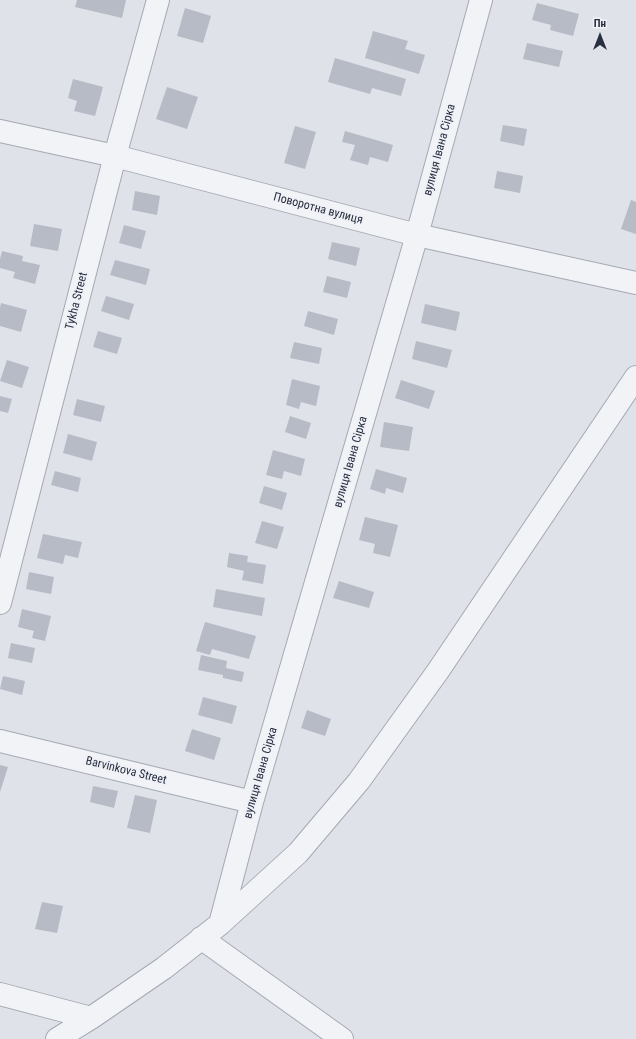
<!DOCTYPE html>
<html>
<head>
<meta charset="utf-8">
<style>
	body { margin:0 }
	#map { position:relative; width:636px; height:1039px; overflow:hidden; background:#dfe2e9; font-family:"Roboto Condensed",sans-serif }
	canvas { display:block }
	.north { position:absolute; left:580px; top:16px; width:40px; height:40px; -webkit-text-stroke:3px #eff1f6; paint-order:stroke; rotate:0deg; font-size:11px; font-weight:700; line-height:16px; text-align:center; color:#282f40 }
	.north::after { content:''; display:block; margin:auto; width:14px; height:18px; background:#282f40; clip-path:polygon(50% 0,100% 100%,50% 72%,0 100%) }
</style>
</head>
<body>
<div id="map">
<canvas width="636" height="1039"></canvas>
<div class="north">Пн</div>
</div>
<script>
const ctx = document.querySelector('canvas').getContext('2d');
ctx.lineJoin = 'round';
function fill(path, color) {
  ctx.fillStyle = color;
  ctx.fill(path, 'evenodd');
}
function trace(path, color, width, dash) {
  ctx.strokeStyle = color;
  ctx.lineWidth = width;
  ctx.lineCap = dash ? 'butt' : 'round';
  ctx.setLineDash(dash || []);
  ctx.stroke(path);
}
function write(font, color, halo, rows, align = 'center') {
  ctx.font = font + ' "Roboto Condensed",sans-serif';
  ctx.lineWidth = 3.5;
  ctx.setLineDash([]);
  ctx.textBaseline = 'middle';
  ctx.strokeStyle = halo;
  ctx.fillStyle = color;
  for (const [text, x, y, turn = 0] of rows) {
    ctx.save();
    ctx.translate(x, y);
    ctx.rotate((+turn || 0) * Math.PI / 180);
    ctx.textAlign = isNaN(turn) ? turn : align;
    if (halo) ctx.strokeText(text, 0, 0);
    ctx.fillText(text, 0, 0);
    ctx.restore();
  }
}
fill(new Path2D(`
	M77,0H126L122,18L75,7Z
	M537,3L579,14L573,36L550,30L551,25L532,20Z
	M185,8L211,16L203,43L177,36Z
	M373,31L408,41L405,49L425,55L419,74L365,58Z
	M527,43L563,51L559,67L523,59Z
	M335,58L406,79L401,96L372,88L370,94L328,82Z
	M73,79L103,87L95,116L74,111L77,101L68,98Z
	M167,87L198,97L187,129L156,119Z
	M503,125L527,129L524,146L500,141Z
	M295,126L316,132L305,169L284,163Z
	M345,131L393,145L388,162L370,157L368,165L350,160L355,145L342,142Z
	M497,171L523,176L520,193L494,188Z
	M135,191L160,196L157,215L132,210Z
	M631,200L636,202V234L621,229Z
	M34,224L62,229L58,251L30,246Z
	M124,225L146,231L141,249L119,243Z
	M332,242L360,248L356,266L328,259Z
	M2,251L23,256L22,261L40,265L35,284L13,278L15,272L0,268V259Z
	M115,260L150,269L146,285L110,275Z
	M327,276L351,282L347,298L323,292Z
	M106,296L134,304L129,320L101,311Z
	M1,303L27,310L21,332L0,326V308Z
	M425,304L460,312L456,331L421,323Z
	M308,311L338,319L334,335L304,326Z
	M98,331L122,338L117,354L93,347Z
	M416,341L452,350L447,368L412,359Z
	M294,342L322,348L319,364L290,358Z
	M7,360L29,367L22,388L0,381Z
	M292,379L320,386L316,406L301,402L299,409L286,405Z
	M401,380L435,391L429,409L395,398Z
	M0,396L12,399L8,413L0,411Z
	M77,399L105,406L101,422L73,415Z
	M290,416L311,423L306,439L285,432Z
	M384,422L413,427L409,451L380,447Z
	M68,434L97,442L92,461L63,453Z
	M273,450L305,459L301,476L284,471L282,479L266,475Z
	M376,469L407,478L403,493L386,488L385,494L370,489Z
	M55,471L81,478L78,492L51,485Z
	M264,486L287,493L282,510L259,503Z
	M365,517L398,525L390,557L373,553L375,544L359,540Z
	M262,521L284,527L277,549L255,543Z
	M43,534L82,542L78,558L65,555L63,564L37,558Z
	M229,553L248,556L247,562L266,565L263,584L242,580L244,571L227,567Z
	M29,572L54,577L51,594L26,589Z
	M339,581L374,592L369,608L333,598Z
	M216,589L265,598L262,616L213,607Z
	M22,609L51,616L45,641L32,638L34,631L18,627Z
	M205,622L256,636L249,659L212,649L210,655L196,651Z
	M11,643L35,648L32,663L8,658Z
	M201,655L227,661L226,668L244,672L242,682L223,678V675L198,670Z
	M3,676L25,681L22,695L0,689Z
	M203,697L237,706L232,724L198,715Z
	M307,710L331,719L325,736L301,728Z
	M192,729L221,738L214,760L185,751Z
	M0,765L8,767L0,792Z
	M93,786L118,791L114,808L90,802Z
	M135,795L157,800L150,833L127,828Z
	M42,902L63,906L57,933L35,929Z`), '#b7bbc5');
const minor = new Path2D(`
	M0,131L115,156L417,235L636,283
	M0,603L115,156L158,0
	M0,741L252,802
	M220,924L252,802L417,235L481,0
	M201,938L342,1039
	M0,994L91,1018
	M57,1039L91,1018L164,968L220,924L298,853L359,781L438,671L636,377`);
trace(minor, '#a4a9b3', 24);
trace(minor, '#f2f3f7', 22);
write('12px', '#282f40', '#eff1f6', [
	["вулиця Івана Сірка",440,150,-75],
	["Поворотна вулиця",318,209,15],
	["Tykha Street",77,301,-76],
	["вулиця Івана Сірка",351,462,-74],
	["Barvinkova Street",126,771,14],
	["вулиця Івана Сірка",261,773,-74]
]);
</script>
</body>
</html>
